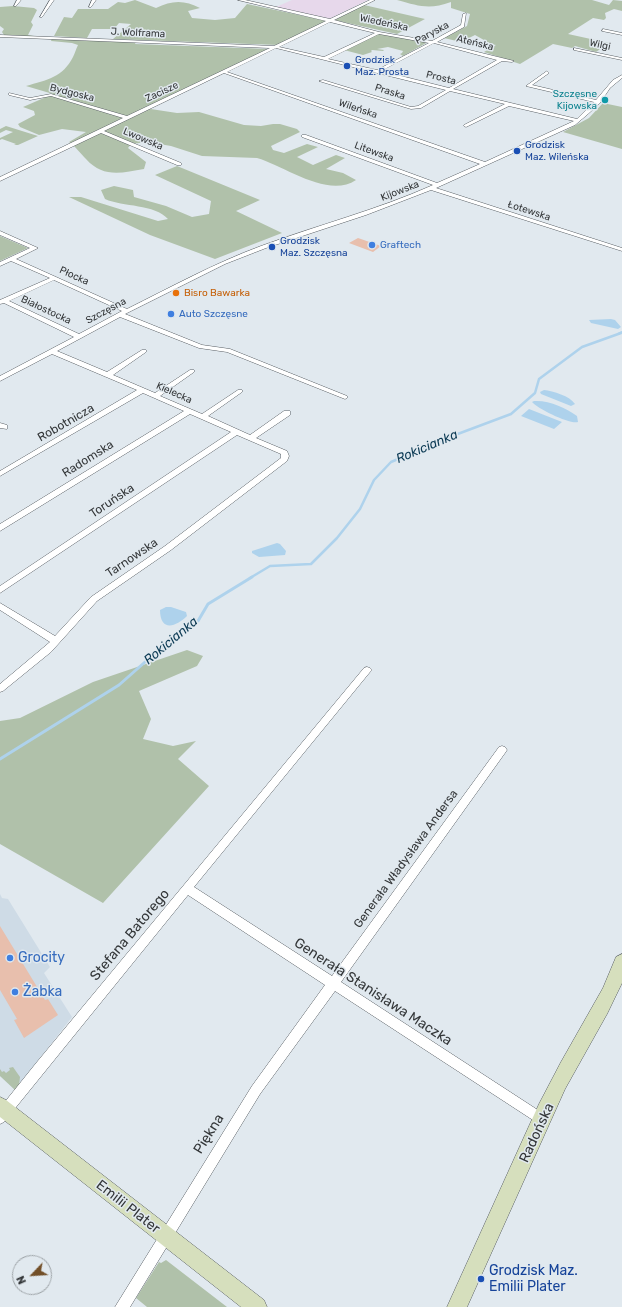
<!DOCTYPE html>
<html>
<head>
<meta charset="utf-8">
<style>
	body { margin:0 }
	#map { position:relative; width:622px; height:1307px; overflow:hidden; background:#e1e9ef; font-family:Rubik,sans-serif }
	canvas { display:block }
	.north { position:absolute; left:12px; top:1255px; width:40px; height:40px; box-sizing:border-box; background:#e1e9ef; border:1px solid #9ca2a6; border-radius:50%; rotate:245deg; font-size:11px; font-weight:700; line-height:16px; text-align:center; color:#343739 }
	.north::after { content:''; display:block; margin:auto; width:14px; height:18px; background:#724f28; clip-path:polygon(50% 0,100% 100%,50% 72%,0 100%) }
</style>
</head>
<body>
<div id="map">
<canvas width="622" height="1307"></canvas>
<div class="north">N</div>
</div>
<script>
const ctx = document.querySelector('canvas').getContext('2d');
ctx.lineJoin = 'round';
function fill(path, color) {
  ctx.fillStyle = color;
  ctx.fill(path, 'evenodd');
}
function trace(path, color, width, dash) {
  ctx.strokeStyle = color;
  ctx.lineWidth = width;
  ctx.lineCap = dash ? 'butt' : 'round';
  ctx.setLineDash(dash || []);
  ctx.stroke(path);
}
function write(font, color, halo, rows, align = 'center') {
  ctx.font = font + ' Rubik,sans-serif';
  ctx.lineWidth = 3;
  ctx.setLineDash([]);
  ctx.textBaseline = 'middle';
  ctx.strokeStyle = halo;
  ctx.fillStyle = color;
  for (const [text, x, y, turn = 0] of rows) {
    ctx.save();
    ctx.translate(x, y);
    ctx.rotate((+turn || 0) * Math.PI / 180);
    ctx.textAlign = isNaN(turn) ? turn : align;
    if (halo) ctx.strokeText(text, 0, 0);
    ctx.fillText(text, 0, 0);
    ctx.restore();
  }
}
fill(new Path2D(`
	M0,894L2,898L8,899L50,967L44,973L72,1017L15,1090L0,1076Z`), '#cedbe6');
fill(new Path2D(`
	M292,0H368L329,19L276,7Z`), '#e7d8eb');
fill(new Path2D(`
	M135,0L156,8C172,0 185,0 200,8L188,11L192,18L215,20L235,18L247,4L328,21L279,45L113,39L131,24L119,23L114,29H92L87,38L54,36L64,17L72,18L78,9H108L118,2L125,3Z
	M397,0H592L609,5L613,0L622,1V11L614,9L605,13L606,18L604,20L593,18L568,34L609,43L596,52L575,46L572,48L553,44L520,64L484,52L496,45L491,44L475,35L461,42L444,38L467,26L470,14L451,8V2C429,10 419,6 397,0Z
	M364,5L425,19L397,34L334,20Z
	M13,6L34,8L37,10L31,22L33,25L28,35L40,37L4,35L2,32L4,29L0,26V7Z
	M378,34H381L428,42L403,56L400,54L402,53L403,51L407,52L388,47L377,49L384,50L383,51L372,50L371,51L372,52L363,55L344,50Z
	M52,38L136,42L135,44L269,49L144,108L177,113L199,112L244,125L261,126L273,124H280L297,129L300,132L271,146L273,150L284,153L307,144L318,147L297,157L313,165L336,155L345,158L326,169L343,173L356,180C328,199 285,166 257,158L202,156L171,146L148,142L131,144L128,148L146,162L144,169C121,173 103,178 86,159C81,154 75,146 69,142L86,132L62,129L39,135L20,127L18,124L35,115L34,111L23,107L53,94L26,86C47,80 63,77 73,57C75,53 76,49 78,45L72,43L51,41Z
	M603,103L622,107V149L563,132L589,118Z
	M6,126L38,136L18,145H14L16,144L2,139L0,140V138L13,132L6,130L0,133V129Z
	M177,166L260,200L236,211L282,233L215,259L150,235L69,197H81L158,221L168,219C155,204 123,207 105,199L101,190L114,186L133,190L134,197L166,206L192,217L209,214L211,201L155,175Z
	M0,236L28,248L0,261Z
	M187,650L203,656L197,666L139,691L151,719L143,739L173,746L196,741L178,759L209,786L103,903L0,844V721L20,718L93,682Z
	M13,1067L20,1077L19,1085L15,1090L0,1076V1069L2,1072L4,1071L6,1073L10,1070L9,1068Z
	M166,1260L227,1307H147L136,1298L159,1262L161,1263Z`), '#b0c1aa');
fill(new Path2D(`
	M611,319L615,320L621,327L618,329L591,323L589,320Z
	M544,390C553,391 570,396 575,404L571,406L541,394L540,392Z
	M534,401C549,400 566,408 577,416L578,422C571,425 538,409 532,402Z
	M529,409L562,422L554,429L521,416Z
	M277,543L280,544L286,551L285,555L259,557L252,553V551Z
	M166,607H171L186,612L187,616C176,627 160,632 160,610Z`), '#aed2ec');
trace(new Path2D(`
	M618,334L622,332`), '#aed2ec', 2);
trace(new Path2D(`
	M250,578L270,566L311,564L337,538L360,509L374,480L391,462L455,435L511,414L535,393L539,379L582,347L621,333`), '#aed2ec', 2.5);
trace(new Path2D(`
	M0,759L119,685L179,632L198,621L208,604L252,577`), '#aed2ec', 3);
fill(new Path2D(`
	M358,238L381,246L373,252L349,243Z
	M0,926L45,1000L48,999L58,1015L24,1038L14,1020L17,1019L0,990Z`), '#e8bfad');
const street = new Path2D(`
	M17,0H21L16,6H14Z
	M50,0H54L42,17H40Z
	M92,0H96L91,7H89Z
	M238,0H245L330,19L370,0H375L334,20L379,32L432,41L461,25L463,14L466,13L464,27L437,42L514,61L512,62L502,61L453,89L577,119L594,102L526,86L547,71L549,73L532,85L596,100L613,80L622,75V78L610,88L600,103L588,114L575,125L436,188L622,248V251L431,190L366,215L266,248L225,264L125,314L202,345L230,349L347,396V398L345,399L227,352L199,348L120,317L57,351L107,372L142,350H146V352L113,375L155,393L190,370H194V372L160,396L202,414L238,390H242V392L208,416L250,435L284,411H290V415L256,438L287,451L289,456L287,461L171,550L97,601L51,652L3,691L0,692V684L50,642L0,610V603L55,636L91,597L165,546L281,458V454L237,435L0,593V586L231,432L190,414L0,531V524L184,411L143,393L0,476V471L137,390L52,354L0,381V376L74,337L4,303L0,304V300L50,278L11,261L0,266V262L30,248L0,235V231L38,248L16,259L127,309C171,287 215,263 261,246C318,225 377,210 433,185L302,137V135H306L437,183L480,164L224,73L104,131L181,163V165H177L101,133L0,181V177L123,118L51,96L30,100L9,95V93L30,98L51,94L127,116L270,48L0,37V35L274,46L326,21ZM330,22L375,33L324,57L279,47ZM379,34L429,43L377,70L328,59ZM434,43L497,60L449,88L381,71ZM276,48L446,90L418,106L411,107L323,80L319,81L411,109L421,108L450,91L505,104L464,125V126L466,127L509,106L574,121L485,162L227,72ZM54,280L122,311L79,334L9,301Z
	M603,29L622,33V35L602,31Z
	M574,48L622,58V60L574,50Z
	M0,423L7,425V429L0,428Z
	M367,667L370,668L372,670L370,672L194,887L332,976L499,747L502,746L505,747L507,750L505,753L341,982L547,1116L549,1120L547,1124L543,1126L539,1124L335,991L260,1094L130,1307H115L252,1086L325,985L188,895L4,1122L0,1124V1108L37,1062L364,668Z`);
const secondary = new Path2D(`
	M622,954V983L607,1014L565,1089L467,1307H447L539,1104L561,1062L603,988L616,957Z
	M0,1097L6,1100L264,1300L267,1307H241L0,1117Z`);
trace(street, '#595f64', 1);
trace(secondary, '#595f64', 1);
fill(street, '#fff');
fill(secondary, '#d6dfbd');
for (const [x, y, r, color] of [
	[347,66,4,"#1a4fb4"],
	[605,100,4,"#0f9aa8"],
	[517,151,4,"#1a4fb4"],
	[372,245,4,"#3f7fe0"],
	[272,247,4,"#1a4fb4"],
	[176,293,4,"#e8710a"],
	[171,314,4,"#3f7fe0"],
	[10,958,4,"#3f7fe0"],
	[15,992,4,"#3f7fe0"],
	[481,1279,4,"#1a4fb4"]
]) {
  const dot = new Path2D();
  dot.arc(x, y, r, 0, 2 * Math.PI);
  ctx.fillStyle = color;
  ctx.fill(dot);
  trace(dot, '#e1e9ef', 1.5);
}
write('10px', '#343739', '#e1e9ef', [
	["Wiedeńska",384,23,12],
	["J. Wolframa",138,33,3],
	["Paryska",432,33,-28],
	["Ateńska",475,43,14],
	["Wilgi",600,45,12],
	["Prosta",441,78,14],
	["Zacisze",162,92,-25],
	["Praska",390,92,18],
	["Bydgoska",72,93,14],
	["Wileńska",358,109,19],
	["Lwowska",143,139,23],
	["Litewska",374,152,20],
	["Kijowska",400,191,-21],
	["Łotewska",529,211,18],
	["Płocka",74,276,24],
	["Białostocka",46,310,25],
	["Szczęsna",106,311,-28],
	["Kielecka",174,393,24]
]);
write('10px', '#164399', '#e1e9ef', [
	["Grodzisk",355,60],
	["Maz. Prosta",355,72],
	["Grodzisk",525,145],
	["Maz. Wileńska",525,157],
	["Grodzisk",280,241],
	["Maz. Szczęsna",280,253]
], 'left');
write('10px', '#0d838f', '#e1e9ef', [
	["Szczęsne",597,94],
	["Kijowska",597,106]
], 'right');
write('10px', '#366cbe', '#e1e9ef', [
	["Graftech",380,245],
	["Auto Szczęsne",179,314]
], 'left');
write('10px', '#c56008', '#e1e9ef', [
	["Bisro Bawarka",184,293]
], 'left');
write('12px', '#343739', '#e1e9ef', [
	["Robotnicza",66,423,-30],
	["Radomska",88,459,-32],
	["Toruńska",112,501,-34],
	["Tarnowska",132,558,-34],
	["Generała Władysława Andersa",406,859,-54]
]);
write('italic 13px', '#0a3953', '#e1e9ef', [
	["Rokicianka",427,447,-23],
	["Rokicianka",171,641,-40]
]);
write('14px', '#343739', '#e1e9ef', [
	["Stefana Batorego",130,935,-50],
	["Generała Stanisława Maczka",373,992,33],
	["Radońska",537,1133,-65],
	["Piękna",209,1134,-58],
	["Emilii Plater",128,1207,38]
]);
write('14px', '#366cbe', '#e1e9ef', [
	["Grocity",18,958],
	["Żabka",23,992]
], 'left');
write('14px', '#164399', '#e1e9ef', [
	["Grodzisk Maz.",489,1271],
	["Emilii Plater",489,1287]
], 'left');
</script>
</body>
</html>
